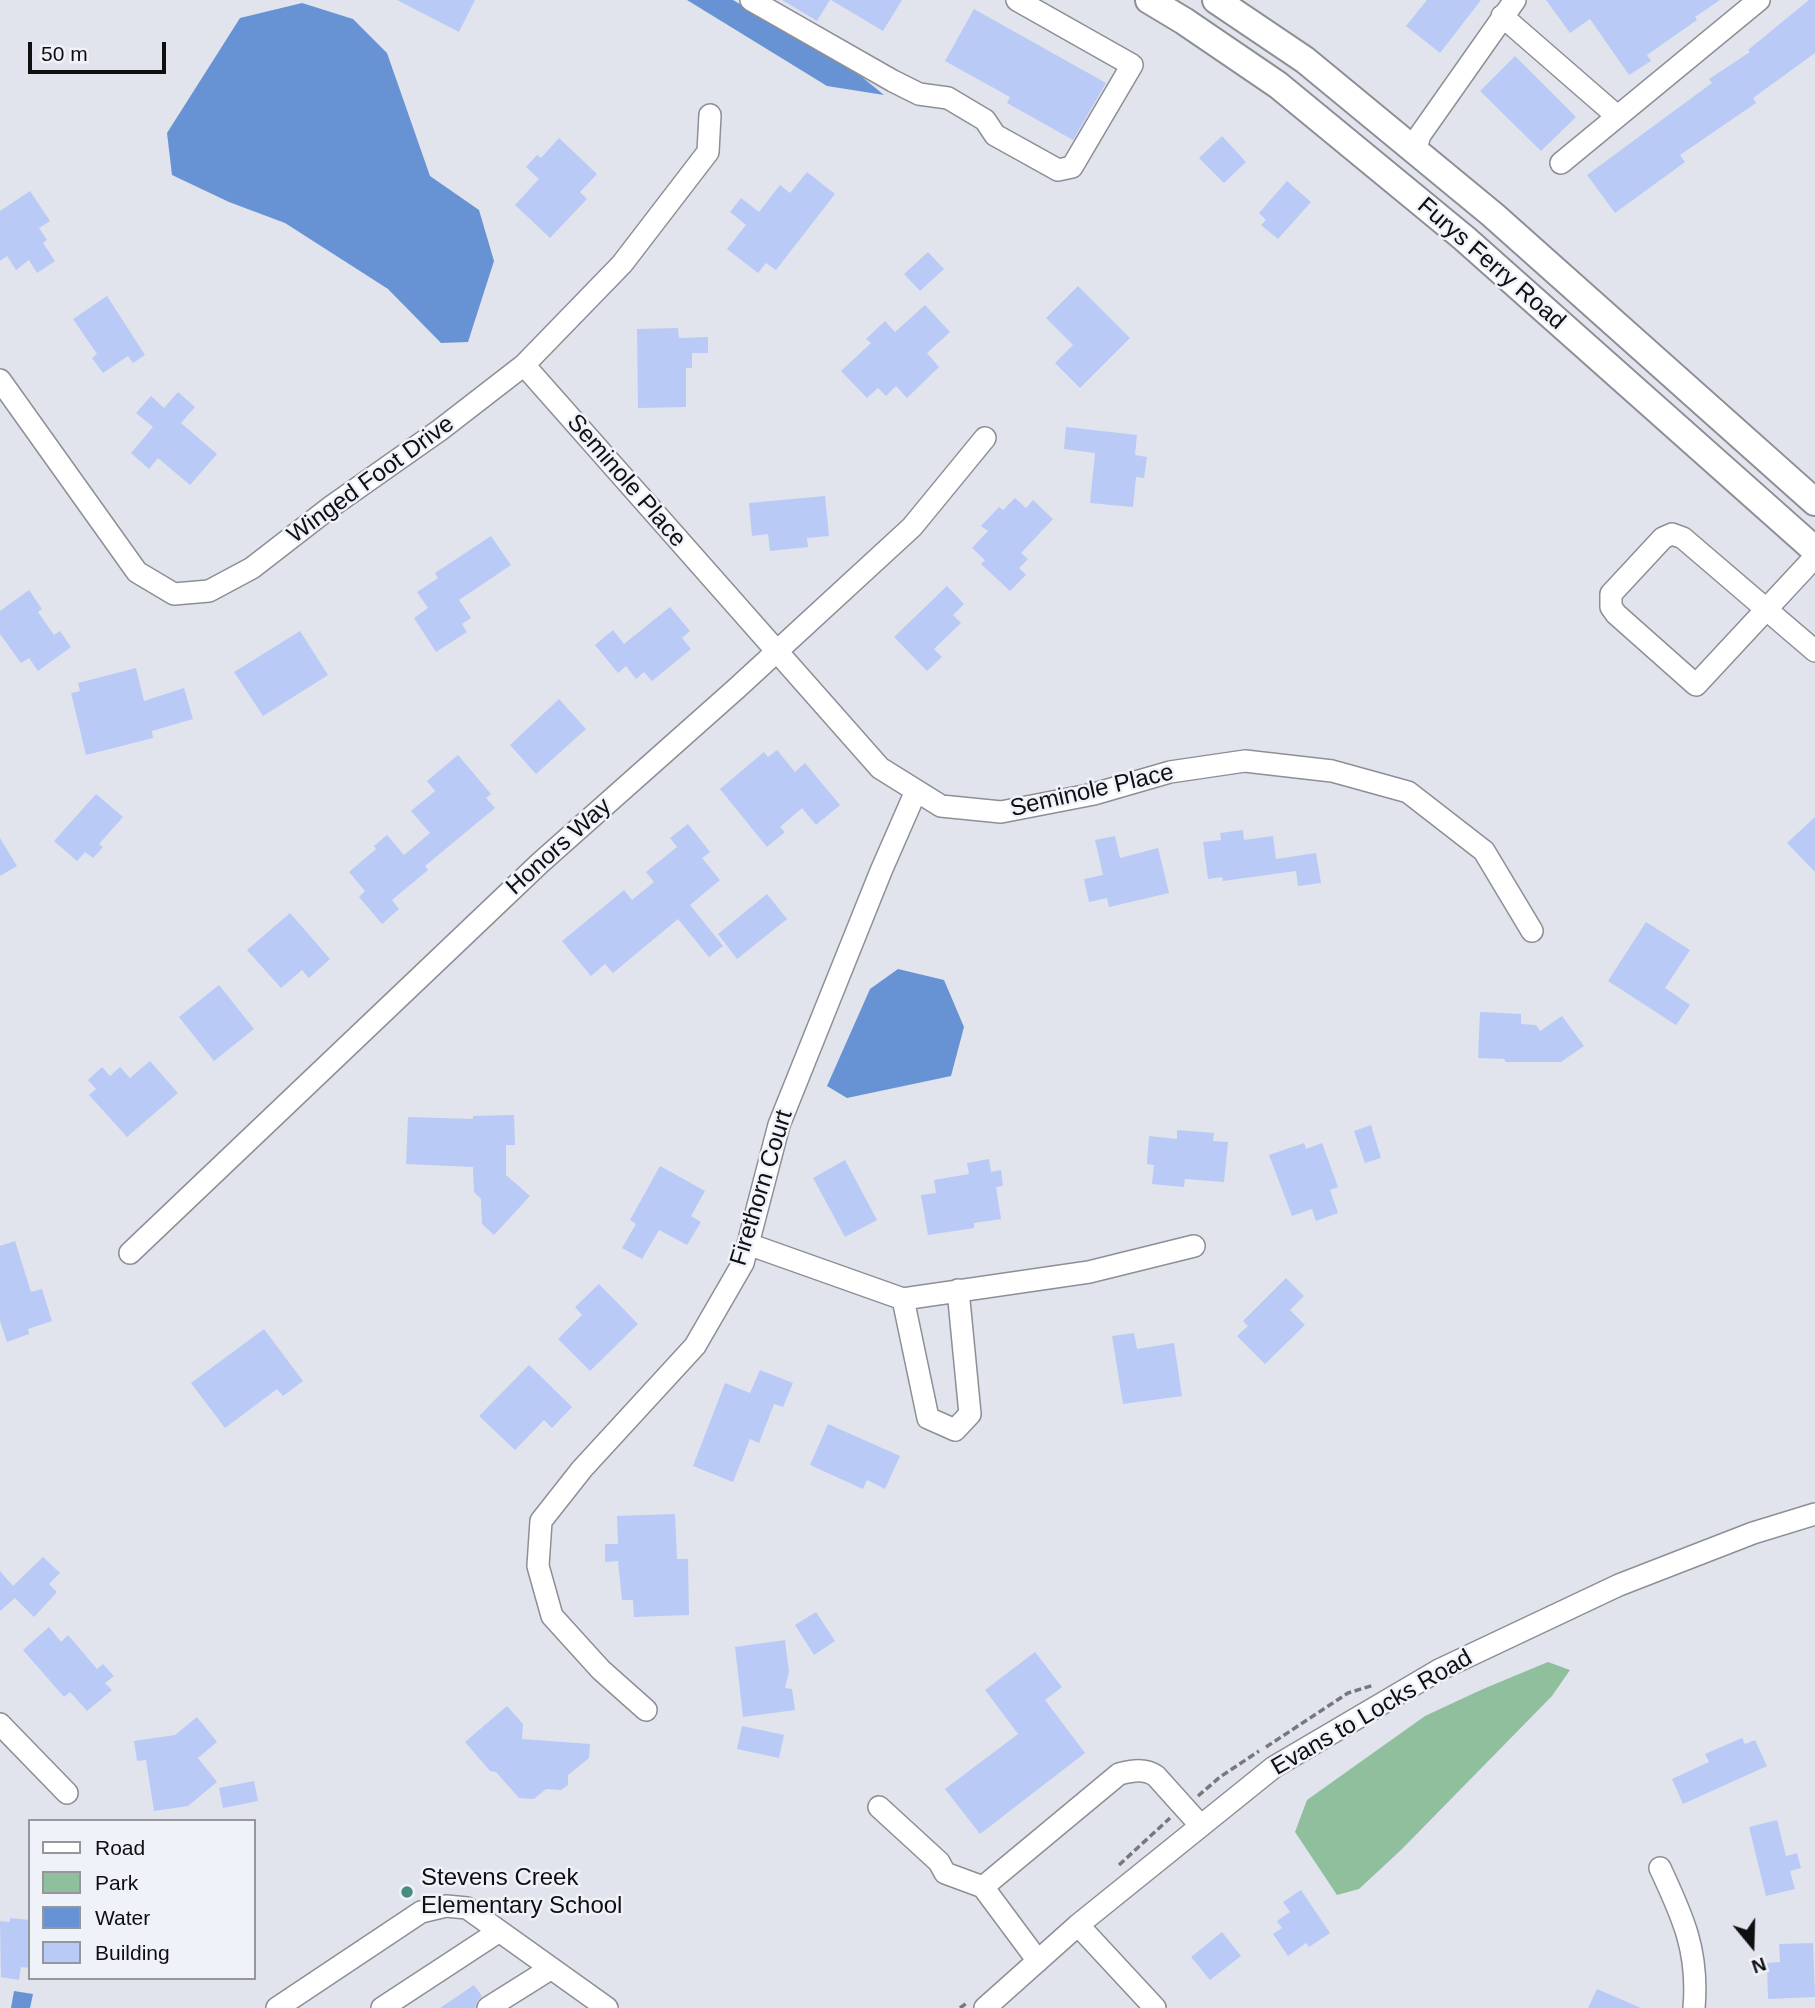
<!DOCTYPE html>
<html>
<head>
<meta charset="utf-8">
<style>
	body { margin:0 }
	#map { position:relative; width:1815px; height:2008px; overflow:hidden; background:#e1e4ec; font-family:Arial,sans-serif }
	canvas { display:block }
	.legend { position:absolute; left:28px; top:1819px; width:228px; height:161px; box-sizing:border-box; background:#eff2f9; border:2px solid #95979c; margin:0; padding:9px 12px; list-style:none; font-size:21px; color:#0e0f11 }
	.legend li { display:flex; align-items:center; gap:14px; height:35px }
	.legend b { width:35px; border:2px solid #95979c }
	.north { position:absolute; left:1717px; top:1910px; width:70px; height:70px; -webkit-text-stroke:5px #eff2f9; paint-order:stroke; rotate:161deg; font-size:19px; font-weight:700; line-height:28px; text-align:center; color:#0e0f11 }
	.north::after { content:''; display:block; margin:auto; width:24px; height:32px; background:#0e0f11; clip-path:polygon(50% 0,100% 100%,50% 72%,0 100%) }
	.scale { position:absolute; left:28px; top:42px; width:138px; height:32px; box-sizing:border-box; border:4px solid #0e0f11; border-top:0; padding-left:9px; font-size:21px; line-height:24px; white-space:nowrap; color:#0e0f11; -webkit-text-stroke:5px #eff2f9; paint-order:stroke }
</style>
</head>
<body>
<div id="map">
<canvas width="1815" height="2008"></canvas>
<ul class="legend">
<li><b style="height:9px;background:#fff"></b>Road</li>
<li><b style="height:19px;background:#8fbf9c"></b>Park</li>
<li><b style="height:19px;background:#6793d4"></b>Water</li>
<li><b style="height:19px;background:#b9caf6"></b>Building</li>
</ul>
<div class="north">N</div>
<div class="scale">50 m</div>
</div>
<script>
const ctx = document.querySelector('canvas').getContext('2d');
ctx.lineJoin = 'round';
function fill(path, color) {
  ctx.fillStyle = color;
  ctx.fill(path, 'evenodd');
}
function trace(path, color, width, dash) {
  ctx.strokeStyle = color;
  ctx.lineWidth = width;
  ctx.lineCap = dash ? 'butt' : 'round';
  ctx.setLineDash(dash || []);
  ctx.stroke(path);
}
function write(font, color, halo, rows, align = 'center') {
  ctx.font = font + ' Arial,sans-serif';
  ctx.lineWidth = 5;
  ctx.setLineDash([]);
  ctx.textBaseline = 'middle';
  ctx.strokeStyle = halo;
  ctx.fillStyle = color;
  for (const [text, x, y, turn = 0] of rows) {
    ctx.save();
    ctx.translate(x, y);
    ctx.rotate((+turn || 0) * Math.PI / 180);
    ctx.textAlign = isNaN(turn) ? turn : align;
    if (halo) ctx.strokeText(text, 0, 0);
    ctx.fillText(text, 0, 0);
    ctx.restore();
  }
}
fill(new Path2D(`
	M1548,1662L1570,1670L1552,1696L1401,1850L1359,1889L1337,1895L1295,1832L1307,1800L1425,1716L1483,1689Z`), '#8fbf9c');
fill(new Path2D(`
	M687,0H733L862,77L884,95L827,86Z
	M302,3L353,19L387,53L430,176L479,210L494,261L468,342L441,343L388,289L285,223L229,202L172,175L167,133L240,18Z
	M898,969L944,980L964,1027L951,1076L847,1098L827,1086L870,989Z
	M14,1991L33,1994L30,2008H11Z`), '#6793d4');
fill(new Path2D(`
	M397,0H475L459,32Z
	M782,0H830L817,21Z
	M831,0H902L883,31Z
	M1427,0H1481L1440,53L1406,26Z
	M1546,0H1720L1695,17L1697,20L1647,55L1651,61L1629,75L1590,19L1570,33Z
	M1809,0H1815V53L1753,98L1756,103L1680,155L1685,162L1615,213L1587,175L1712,83L1709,79L1750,52L1748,50Z
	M974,9L1106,83L1073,140L1007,103L1010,97L945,61Z
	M1515,56L1576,117L1541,151L1480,91Z
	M1222,136L1246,162L1224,183L1199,158Z
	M559,138L597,174L580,192L587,199L550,238L515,205L539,179L526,167L537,155L541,158Z
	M807,172L835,194L776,270L766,263L758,273L727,249L746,225L730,212L741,198L759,212L780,185L790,193Z
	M1287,181L1311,202L1278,239L1261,225L1266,220L1259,213Z
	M30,191L50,221L39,228L47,240L43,243L55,261L37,273L29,260L16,270L7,256L0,261V211Z
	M928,252L944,269L920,291L904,274Z
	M1078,286L1130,338L1080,388L1055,363L1073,345L1046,318Z
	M107,296L145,355L133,363L128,356L103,373L92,358L97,354L73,319Z
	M925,305L950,332L927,353L939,367L907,398L896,386L886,396L878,388L867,398L841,371L871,343L866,339L885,321L895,332Z
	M678,328L679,338L708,337V353H692V368H686V407L638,408L637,329Z
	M178,392L195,407L181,423L217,454L190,485L158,458L149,469L131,453L153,427L136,413L151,396L164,408Z
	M1066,427L1137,435L1135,455L1147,457L1144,478L1136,477L1133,507L1090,503L1095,453L1064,449Z
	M825,496L829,536L807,538L808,547L770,551L768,534L752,536L749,503Z
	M1015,498L1026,508L1033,500L1053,519L1021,553L1028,559L1019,568L1026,575L1010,591L981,564L985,560L972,548L988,531L981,526L999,507L1003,510Z
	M491,536L511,565L459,600L471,618L462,624L467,632L436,652L414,618L428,608L417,592L438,578L435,573Z
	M947,586L964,604L953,615L961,623L934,649L942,657L927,671L894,637Z
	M29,590L42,609L38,612L54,635L60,631L71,647L38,671L29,658L21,663L0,634V611Z
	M670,607L690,631L682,638L691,649L652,681L644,672L636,679L626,666L618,673L595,645L613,630L624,644Z
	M300,631L328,675L263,716L234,672Z
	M136,668L144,701L184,688L193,719L152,731L153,738L86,755L71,693L80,691L78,683Z
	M559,699L586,729L536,774L510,745Z
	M777,750L795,772L805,763L840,805L816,825L802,808L780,827L785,832L767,847L720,789L764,752L768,757Z
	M458,755L491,794L486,798L495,808L425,866L428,870L392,900L399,909L382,924L359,897L365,891L349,872L376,849L374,846L387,835L404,855L430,833L411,811L435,791L427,781Z
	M96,794L123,817L99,844L103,847L93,858L85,852L77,861L54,841Z
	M1815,817V872L1787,843Z
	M688,824L710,852L702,858L720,880L690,905L723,946L709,957L678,919L613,973L605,964L591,976L562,941L624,890L632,900L654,882L646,872L677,847L670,838Z
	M1243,830L1244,840L1273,836L1276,859L1316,853L1321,883L1298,886L1296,871L1223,881L1222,877L1208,879L1203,842L1221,840L1220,833Z
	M1115,836L1120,858L1158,848L1169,893L1109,907L1107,898L1089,902L1084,879L1103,875L1095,840Z
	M0,838L17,866L0,876Z
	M767,894L787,919L737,959L718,934Z
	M290,913L330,959L309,978L302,970L281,988L247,950Z
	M1646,922L1690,950L1665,988L1690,1005L1676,1025L1608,981Z
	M219,985L254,1029L214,1061L179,1017Z
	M1480,1012L1521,1014V1024L1536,1025L1540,1031L1562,1016L1584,1046L1561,1062H1506L1504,1059L1478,1058Z
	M150,1061L178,1093L127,1137L89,1095L96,1089L88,1080L102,1067L110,1076L120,1067L130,1078Z
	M514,1115L515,1145H506V1175L530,1196L494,1235L482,1224L481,1199L474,1192L473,1167L406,1164L408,1117L473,1119V1116Z
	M1371,1125L1381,1158L1365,1163L1354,1131Z
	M1177,1130L1214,1133L1213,1141L1228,1142L1224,1182L1185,1179L1184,1187L1152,1184L1154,1165L1147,1164L1149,1136L1177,1139Z
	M1304,1143L1306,1149L1322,1143L1338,1187L1330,1190L1338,1213L1316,1221L1312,1209L1292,1216L1269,1155Z
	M989,1159L991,1172L1001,1170L1003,1186L996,1187L1001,1219L974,1223V1228L928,1235L921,1195L936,1193L934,1180L969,1174L967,1163Z
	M845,1160L877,1220L845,1237L813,1178Z
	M660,1166L705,1191L691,1216L701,1222L687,1245L659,1230L642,1259L622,1248L636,1224L630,1220Z
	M15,1241L31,1292L42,1289L52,1321L28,1329L29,1334L7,1342L0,1321V1246Z
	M1286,1278L1304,1296L1290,1310L1305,1325L1265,1364L1237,1336L1248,1326L1243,1321Z
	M599,1284L638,1324L590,1371L558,1339L582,1315L575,1307Z
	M264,1329L303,1381L283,1396L277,1389L225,1428L191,1383Z
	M1134,1333L1137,1349L1174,1343L1182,1396L1123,1404L1112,1336Z
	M529,1365L572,1407L552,1428L544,1420L515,1450L479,1416Z
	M760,1370L793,1383L783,1407L774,1404L759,1443L750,1439L733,1482L693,1466L725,1383L750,1393Z
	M828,1424L900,1456L885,1489L867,1480L863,1489L810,1465Z
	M675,1514L677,1559H688L689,1615L634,1617L633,1600H622L618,1561L605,1562V1544H618L617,1516Z
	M43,1557L60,1573L49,1584L57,1592L34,1617L15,1598L0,1611V1571L13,1586Z
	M816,1612L835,1641L814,1655L795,1625Z
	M49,1627L61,1642L68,1635L97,1669L103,1664L114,1676L105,1683L112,1690L87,1711L70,1692L64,1697L23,1650Z
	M785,1640L789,1672L785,1688L792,1689L795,1710L743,1717L735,1647Z
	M1035,1652L1062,1687L1045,1700L1085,1753L980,1834L945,1789L1018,1734L985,1690Z
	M507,1706L523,1724L522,1739L590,1744L589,1758L568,1775V1785L561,1790L546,1789L534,1799L519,1798L496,1772L490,1771L465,1742Z
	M197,1717L217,1742L198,1758L217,1782L188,1806L154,1811L146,1760L137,1761L134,1741L175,1735Z
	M742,1726L784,1735L779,1758L737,1749Z
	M1742,1738L1745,1744L1755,1740L1767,1766L1683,1804L1672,1779L1709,1762L1705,1754Z
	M254,1781L258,1801L223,1808L219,1788Z
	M1777,1820L1786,1856L1797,1853L1801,1868L1790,1871L1795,1889L1766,1896L1749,1827Z
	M1301,1890L1330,1933L1309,1947L1306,1943L1288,1956L1273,1934L1282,1928L1277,1921L1290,1912L1283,1902Z
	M10,1918L30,1920V1968L21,1967L19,1980L1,1977L0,1921L10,1922Z
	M1222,1932L1241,1956L1210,1980L1191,1957Z
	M1813,1943L1815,1997L1768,1999L1767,1963L1780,1962L1779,1944Z
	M474,1985L482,1996L477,2001L475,2008H440Z
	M1597,1989L1641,2008H1588Z`), '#b9caf6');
const minor = new Path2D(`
	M751,0L893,81L919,94L948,98L985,120L995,135L1058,170L1072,167L1132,65L1017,0
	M1502,16L1617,116
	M1415,151L1420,135L1515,0
	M1561,163L1759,0
	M524,365L880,768L941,806L1001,812L1094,794L1170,772L1245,761L1332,771L1408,792L1484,851L1532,931
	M0,380L137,572L174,594L209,591L252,568L332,506L440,430L524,365L622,264L708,152L710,115
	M1815,557C1775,600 1736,642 1696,685L1616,614L1611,607V594L1663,538L1672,534L1683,538L1815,651
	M748,1244L903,1299L1089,1272L1194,1246
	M130,1253L540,863L737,688L912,527L985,438
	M903,1299L928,1418L955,1430L970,1414L958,1290
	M646,1710L601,1670L552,1616L538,1566L541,1521L582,1469L695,1346L743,1263L779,1125L881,871L916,791
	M0,1724L67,1793
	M879,1807L939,1862L945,1873L983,1887L1038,1961
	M1660,1868C1683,1917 1699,1952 1694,2008
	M983,1887L1119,1774C1132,1771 1144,1768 1156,1776L1201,1826
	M1078,1925L1155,2008
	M277,2008L421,1912L446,1906L467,1908L607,2008
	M382,2008L498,1932
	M488,2008L550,1969
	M985,2008L1078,1925L1274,1767L1439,1670L1619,1585L1753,1533L1815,1514`);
const major = new Path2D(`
	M1149,0L1184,21L1278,85L1464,238L1815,550
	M1216,0L1305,60L1493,215L1815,502`);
trace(minor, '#8c8f96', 24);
trace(major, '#8c8f96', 30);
trace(new Path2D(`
	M1266,1747L1348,1693L1374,1685
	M1198,1796L1220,1777L1259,1751
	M1119,1865L1170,1818
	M960,2008L968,2002`), '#76787d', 3.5, [7, 3.5]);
trace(minor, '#fff', 21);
trace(major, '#fff', 26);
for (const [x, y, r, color] of [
	[407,1892,7,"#498d82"]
]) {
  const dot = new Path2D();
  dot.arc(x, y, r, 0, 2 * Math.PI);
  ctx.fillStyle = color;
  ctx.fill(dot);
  trace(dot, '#eff2f9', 2.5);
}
write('24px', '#0e0f11', '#eff2f9', [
	["Furys Ferry Road",1491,264,41],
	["Winged Foot Drive",371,480,-36],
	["Seminole Place",626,481,49],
	["Seminole Place",1092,791,-13],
	["Honors Way",559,847,-42],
	["Firethorn Court",762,1188,-73],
	["Evans to Locks Road",1372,1713,-30]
]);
write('24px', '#0e0f11', '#eff2f9', [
	["Stevens Creek",421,1878],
	["Elementary School",421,1906]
], 'left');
</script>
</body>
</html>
